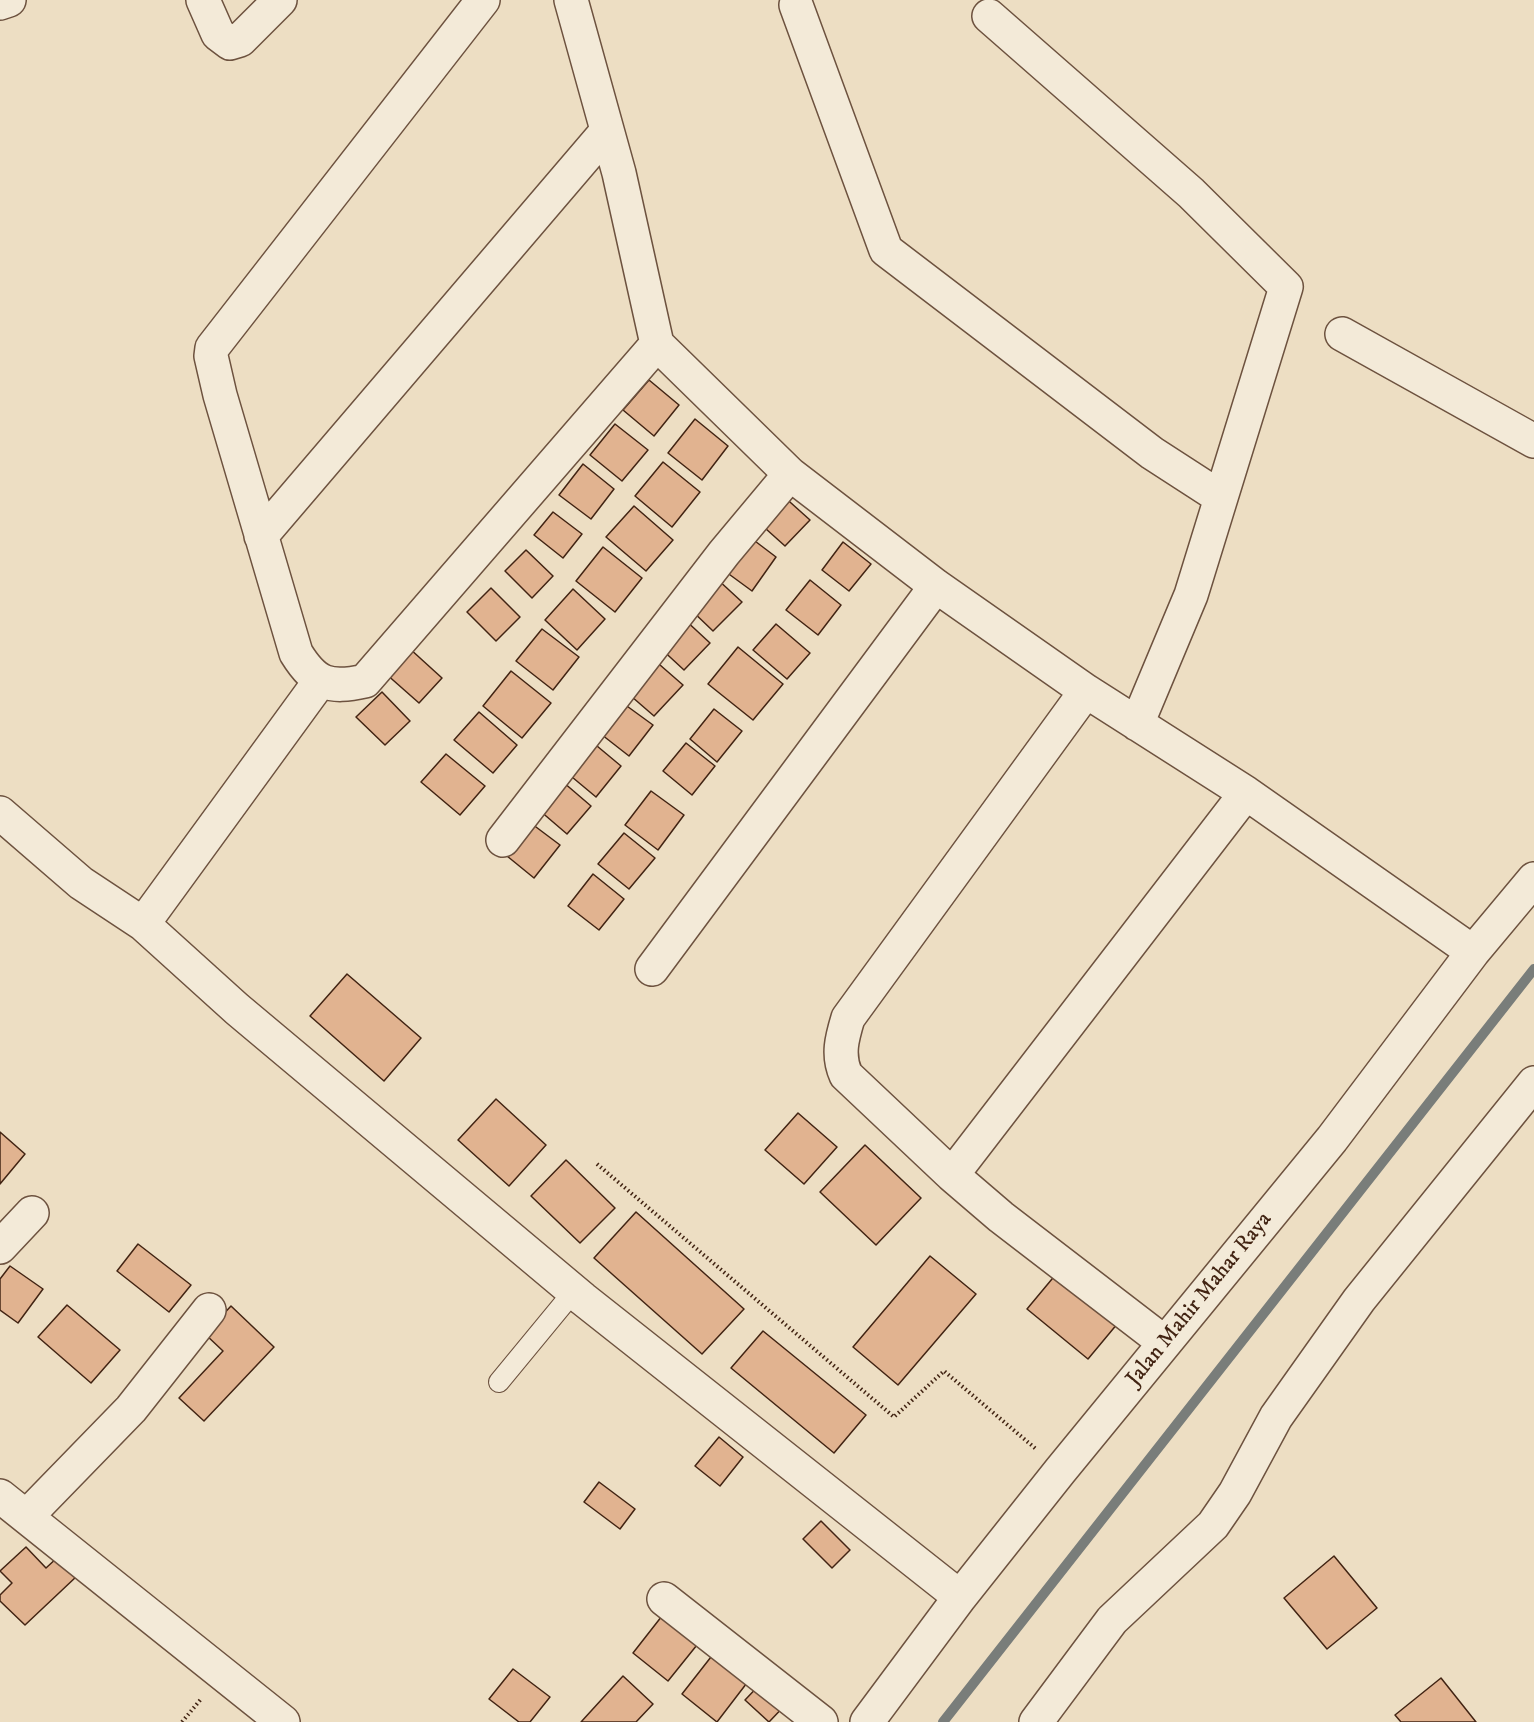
<!DOCTYPE html>
<html>
<head>
<meta charset="utf-8">
<style>
	body { margin:0 }
	canvas { display:block; background:#eddec3 }
</style>
</head>
<body>
<canvas width="1534" height="1722"></canvas>
<script>
const ctx = document.querySelector('canvas').getContext('2d');
ctx.lineJoin = 'round';
function trace(path, color, width, dash) {
  ctx.strokeStyle = color;
  ctx.lineWidth = width;
  ctx.lineCap = dash ? 'butt' : 'round';
  ctx.setLineDash(dash || []);
  ctx.stroke(path);
}
function fill(path, color) {
  ctx.fillStyle = color;
  ctx.fill(path, 'evenodd');
}
function write(font, color, halo, rows, align = 'center') {
  ctx.font = font + ' "IM FELL DW Pica",serif';
  ctx.lineWidth = 4.5;
  ctx.setLineDash([]);
  ctx.textBaseline = 'middle';
  ctx.strokeStyle = halo;
  ctx.fillStyle = color;
  for (const [text, x, y, turn = 0] of rows) {
    ctx.save();
    ctx.translate(x, y);
    ctx.rotate((+turn || 0) * Math.PI / 180);
    ctx.textAlign = isNaN(turn) ? turn : align;
    if (halo) ctx.strokeText(text, 0, 0);
    ctx.fillText(text, 0, 0);
    ctx.restore();
  }
}
trace(new Path2D(`
	M943,1722L1534,969`), '#797d7a', 10);
const building = new Path2D(`
	M649,380L679,405L654,436L623,410Z
	M695,419L728,446L702,480L668,453Z
	M615,424L648,450L622,481L590,455Z
	M663,462L700,492L672,527L635,496Z
	M583,464L614,489L591,519L559,495Z
	M781,494L810,520L785,546L756,520Z
	M634,506L673,540L646,571L606,537Z
	M553,512L582,534L563,558L534,535Z
	M747,535L776,557L752,591L722,569Z
	M843,542L871,564L849,591L822,570Z
	M603,547L642,578L615,612L576,581Z
	M526,550L553,576L532,598L505,571Z
	M716,578L742,602L713,631L688,607Z
	M810,580L841,605L818,635L786,610Z
	M491,588L520,617L496,641L467,612Z
	M573,589L605,619L577,650L545,620Z
	M683,618L710,643L684,670L657,645Z
	M776,624L810,653L787,679L753,650Z
	M542,629L579,657L553,690L516,661Z
	M738,647L783,684L753,720L708,684Z
	M409,648L442,678L419,703L385,673Z
	M652,658L683,685L654,716L624,690Z
	M511,671L551,703L522,738L483,706Z
	M382,692L410,721L385,745L356,717Z
	M620,701L653,725L629,756L597,731Z
	M714,709L742,731L717,762L690,739Z
	M479,712L517,745L493,773L454,740Z
	M591,741L621,766L596,797L566,772Z
	M686,743L715,766L692,795L663,771Z
	M446,754L485,786L460,815L421,782Z
	M563,782L591,806L567,834L539,810Z
	M651,791L684,815L658,850L625,825Z
	M532,824L560,845L534,878L507,856Z
	M624,833L655,858L629,889L598,864Z
	M593,874L624,899L599,930L568,906Z
	M347,974L421,1038L384,1081L310,1016Z
	M496,1099L546,1145L509,1186L458,1140Z
	M798,1113L837,1147L804,1184L765,1150Z
	M0,1132L25,1154L0,1184Z
	M865,1145L921,1198L876,1245L820,1192Z
	M566,1160L615,1208L580,1243L531,1196Z
	M636,1212L744,1309L702,1354L594,1258Z
	M138,1244L191,1285L169,1312L117,1271Z
	M930,1256L976,1294L898,1385L853,1347Z
	M10,1266L43,1289L18,1323L0,1310V1279Z
	M1057,1273L1118,1323L1088,1359L1027,1309Z
	M67,1305L120,1350L91,1383L38,1337Z
	M231,1306L274,1347L204,1421L179,1398L223,1351L205,1334Z
	M763,1331L866,1415L834,1453L731,1368Z
	M719,1437L743,1457L720,1486L695,1466Z
	M599,1482L635,1509L620,1529L584,1502Z
	M821,1521L850,1550L832,1568L803,1539Z
	M26,1547L46,1568L59,1556L77,1576L25,1625L0,1601V1595L12,1583L0,1571Z
	M1334,1556L1377,1608L1327,1649L1284,1598Z
	M669,1607L705,1635L668,1681L633,1653Z
	M718,1648L753,1675L717,1722L682,1694Z
	M513,1669L550,1697L530,1722H519L489,1699Z
	M623,1676L653,1704L636,1722H581Z
	M1441,1678L1476,1722H1401L1395,1715Z
	M765,1679L789,1701L769,1722L745,1700Z`);
fill(building, '#e1b390');
trace(building, '#422413', 1.5);
const service = new Path2D(`
	M499,1382L574,1291`);
const minor = new Path2D(`
	M203,0L218,34L230,43L240,40L280,0
	M483,0L212,348L211,356L220,395L296,653C315,684 329,689 365,681L657,344L790,474L936,586L1086,691L1246,793L1473,952
	M571,0L619,173L657,344
	M0,3L9,0
	M796,5L886,250L1152,453L1220,497
	M989,16L1191,193L1286,287L1191,595L1137,724
	M1342,334L1534,441
	M261,536L607,131
	M1086,691L848,1018C842,1038 837,1055 846,1075L952,1175L1246,793
	M0,813L81,883L143,924L237,1009L583,1299L960,1597
	M503,840L724,553L790,474
	M143,924L320,681
	M652,969L936,586
	M952,1175L1001,1217L1165,1343
	M0,1247L32,1213
	M0,1496L283,1722
	M27,1516L131,1409L209,1310
	M664,1599L821,1722
	M867,1722L960,1597L1060,1471L1332,1139L1473,952L1534,879
	M1036,1722L1112,1620L1213,1525L1235,1493L1276,1417L1359,1300L1534,1083`);
trace(service, '#6d523f', 22);
trace(minor, '#6d523f', 36);
trace(new Path2D(`
	M597,1164L894,1417L944,1371L1036,1449
	M182,1722L201,1699`), '#422413', 4, [1.5, 3]);
trace(service, '#f3ead8', 20);
trace(minor, '#f3ead8', 33);
write('22px', '#422413', '#f3ead8', [
	["Jalan Mahir Mahar Raya",1200,1300,-51]
]);
</script>
</body>
</html>
